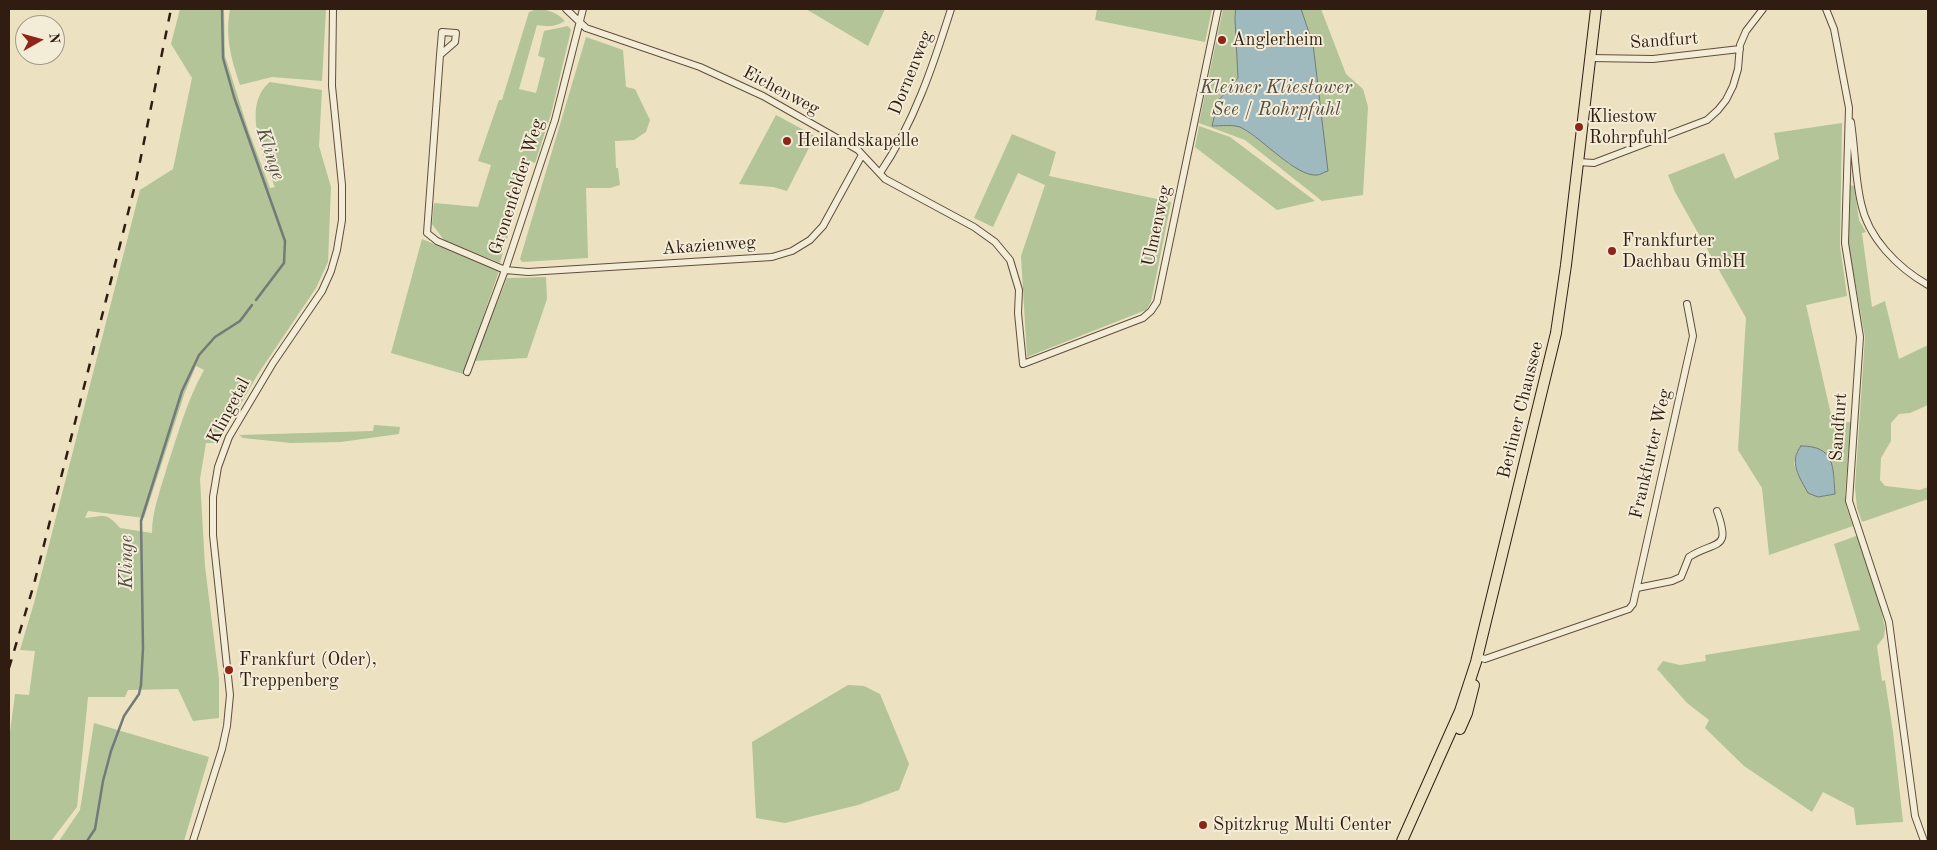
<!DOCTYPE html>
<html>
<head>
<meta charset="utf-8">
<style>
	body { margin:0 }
	#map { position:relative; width:1937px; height:850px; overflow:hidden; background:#ece2c2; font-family:"Old Standard TT",serif }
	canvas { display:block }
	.frame { position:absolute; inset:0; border:10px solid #311c12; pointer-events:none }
	.north { position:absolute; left:15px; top:15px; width:50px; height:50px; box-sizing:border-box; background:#f3ecd7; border:1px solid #a59988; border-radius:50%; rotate:83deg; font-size:14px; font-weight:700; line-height:20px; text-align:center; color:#311c12 }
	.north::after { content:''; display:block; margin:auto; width:18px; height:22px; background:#8f2418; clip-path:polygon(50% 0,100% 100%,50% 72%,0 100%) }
</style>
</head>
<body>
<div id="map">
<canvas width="1937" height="850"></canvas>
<div class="frame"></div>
<div class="north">N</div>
</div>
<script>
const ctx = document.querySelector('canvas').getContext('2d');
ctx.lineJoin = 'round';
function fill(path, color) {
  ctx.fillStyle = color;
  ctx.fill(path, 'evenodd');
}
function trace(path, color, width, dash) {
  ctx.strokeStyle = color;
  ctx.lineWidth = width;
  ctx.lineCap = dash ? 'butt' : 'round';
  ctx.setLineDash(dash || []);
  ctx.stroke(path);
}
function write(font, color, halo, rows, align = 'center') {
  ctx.font = font + ' "Old Standard TT",serif';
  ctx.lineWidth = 4;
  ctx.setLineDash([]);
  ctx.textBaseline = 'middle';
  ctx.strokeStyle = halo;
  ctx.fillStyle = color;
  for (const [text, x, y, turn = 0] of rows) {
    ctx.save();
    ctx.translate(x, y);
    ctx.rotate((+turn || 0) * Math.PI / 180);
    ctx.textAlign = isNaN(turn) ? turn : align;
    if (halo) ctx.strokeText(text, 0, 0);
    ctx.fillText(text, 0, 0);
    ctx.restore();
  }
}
fill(new Path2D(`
	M180,9H224L225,56L248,129L270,188L275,187C265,159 240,106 270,82L322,90L319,146L331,187L328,262L316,288L258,374L218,443H206L200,479L205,566L219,679V718L193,721L178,689L128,690L125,697H88L77,807L51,841H9V740L15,694L29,695L35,651L20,650L34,603L140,190L173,169L192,78L171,44ZM196,366L204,370C187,400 178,434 167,467C161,489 152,510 152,533L120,528C106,512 105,516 85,518L88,511L144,518L185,392Z
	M230,9H326L322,81L272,77L240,85C231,58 225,37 230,9Z
	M537,9C547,9 558,13 565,21C555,27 548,27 537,25L519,89L536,93L545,58L538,56L544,31L568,26L571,30L551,114L535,163L530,161L500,263L444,240L432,224L434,203L478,207L491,165L478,161L499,100H502L529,12Z
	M806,9H885L868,46Z
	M1097,9H1212L1205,42L1095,20Z
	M1223,9H1236L1235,19L1238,78L1218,101L1241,127L1269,146L1290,165L1327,171L1313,44L1301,9H1321L1346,74L1363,89L1368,107L1363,195L1322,201L1245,140L1199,123Z
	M586,37L623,50L626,87L635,89L650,120L646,132L634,140L615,141L616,168H618L620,185L610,188H586L588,258L522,262L520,259Z
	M776,115L815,136L787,191L773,187L739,184Z
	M1842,123L1840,246L1847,296L1806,305L1833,423L1851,422L1845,494L1846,506L1853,526L1769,555L1762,488L1738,450L1746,318L1675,192L1668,175L1724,153L1735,179L1779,159L1774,133ZM1797,451L1828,455L1834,476L1835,494L1818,497L1798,474L1794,464Z
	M1199,126L1230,137L1315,201L1277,210L1195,147Z
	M1012,134L1056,152L1049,176L1171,202L1151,302L1146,310L1027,357L1021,256L1045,185L1018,173L993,227L974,218Z
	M1849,185L1854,186L1859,220L1866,232L1862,233L1872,307L1885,301L1899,359L1928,345V405L1910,413L1899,414L1891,423V441L1881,458L1880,480L1885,486L1920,490L1928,487V499L1862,522L1857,508L1855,487L1865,337L1848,243Z
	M422,239L499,271L463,374L391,353Z
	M546,277L547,299L527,358L474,361L507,278Z
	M374,425L400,427L399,434L341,442L291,443L243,438L239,435L373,431Z
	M1859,535L1878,596L1885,628L1884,637L1877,646L1882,681L1885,680L1893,732L1903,822L1856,825L1854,808L1823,792L1812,812L1744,766L1705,728L1709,720L1687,703L1657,669L1663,661L1680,665L1706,661L1705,655L1860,630L1834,544Z
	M848,685L864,686L880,694L909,764L899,790L858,805L785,823L756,818L752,742Z
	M94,723L209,757L184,841H59L80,810Z`), '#b2c498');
const water = new Path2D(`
	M1236,9H1301L1313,44L1328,171C1324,172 1320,175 1317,175C1296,177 1262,138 1242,128C1235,124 1221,126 1212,126L1218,101L1238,78L1235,19Z
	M1801,446C1835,446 1833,466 1835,494L1818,497L1808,493C1800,478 1788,462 1801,446Z`);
fill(water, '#9fbabe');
trace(water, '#737b79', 1);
trace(new Path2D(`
	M222,9L223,58L234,97L285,241L284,263L256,300
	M87,841L95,829L103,781L111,751L124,716L139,694L141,685L143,648L141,521L182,391L199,355L215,337L240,321L252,305`), '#737b79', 2.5);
const street = new Path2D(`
	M566,9L586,28L700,67L763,96L858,150L885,179L974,227L995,242L1010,260L1019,290L1018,313L1023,364L1143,318L1151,311L1157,302L1218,9
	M1826,9L1834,29L1849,108L1845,243L1860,337L1849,501L1889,622L1915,816L1924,841
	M440,55L442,32L456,33L455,42L440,55L427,233L437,241L505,270L528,272L772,257L792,251L810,240L823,226L862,155
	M1590,58L1653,59L1740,49
	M1851,122C1855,149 1855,177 1861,203C1868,238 1898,268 1928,285
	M1578,162L1594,163L1707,120L1718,110L1726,100L1733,86L1738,69L1740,45L1746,31L1763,9
	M880,173C914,123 933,66 951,9
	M467,372L505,270L555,120L583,9
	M1637,588L1672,581L1681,577L1689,557C1715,540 1732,552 1717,511
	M1478,657L1485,659L1629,609L1633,604L1693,336L1687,304
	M193,841L222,749L227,726L230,695L213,535V497L218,467L229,437L273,363L322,291L331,271L337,250L342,220V185L332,86L333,9`);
const primary = new Path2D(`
	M1460,729L1467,713L1474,685
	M1402,841L1460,711L1476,662L1556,333L1566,265L1596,9`);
trace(street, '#604e3e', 8);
trace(primary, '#311c12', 12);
trace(street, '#f3ecd7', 6);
trace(primary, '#ece2c2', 10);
trace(new Path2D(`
	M9,668L34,584L122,237L136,181L171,9`), '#311c12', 2.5, [9, 9]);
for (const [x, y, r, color] of [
	[1222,40,5,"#8f2418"],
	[1579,127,5,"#8f2418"],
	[787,141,5,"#8f2418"],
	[1612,251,5,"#8f2418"],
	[229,670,5,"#8f2418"],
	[1203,825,5,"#8f2418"]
]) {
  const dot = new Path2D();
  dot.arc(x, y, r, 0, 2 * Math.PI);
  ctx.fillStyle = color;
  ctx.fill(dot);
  trace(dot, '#f3ecd7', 2);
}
write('18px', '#311c12', '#f3ecd7', [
	["Anglerheim",1232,40],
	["Kliestow",1589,117],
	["Rohrpfuhl",1589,138],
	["Heilandskapelle",797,141],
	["Frankfurter",1622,241],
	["Dachbau GmbH",1622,262],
	["Frankfurt (Oder),",239,660],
	["Treppenberg",239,681],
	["Spitzkrug Multi Center",1213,825]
], 'left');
write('18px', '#311c12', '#f3ecd7', [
	["Sandfurt",1664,41,-4],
	["Dornenweg",911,73,-68],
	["Eichenweg",781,91,28],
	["Gronenfelder Weg",517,187,-72],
	["Ulmenweg",1157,226,-78],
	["Akazienweg",709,246,-4],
	["Berliner Chaussee",1521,410,-76],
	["Klingetal",229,411,-62],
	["Sandfurt",1839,427,-86],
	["Frankfurter Weg",1651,454,-77]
]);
write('italic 19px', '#524b46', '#f3ecd7', [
	["Kleiner Kliestower",1276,88],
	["See / Rohrpfuhl",1276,110],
	["Klinge",270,154,71],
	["Klinge",127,562,-90]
]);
</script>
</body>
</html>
